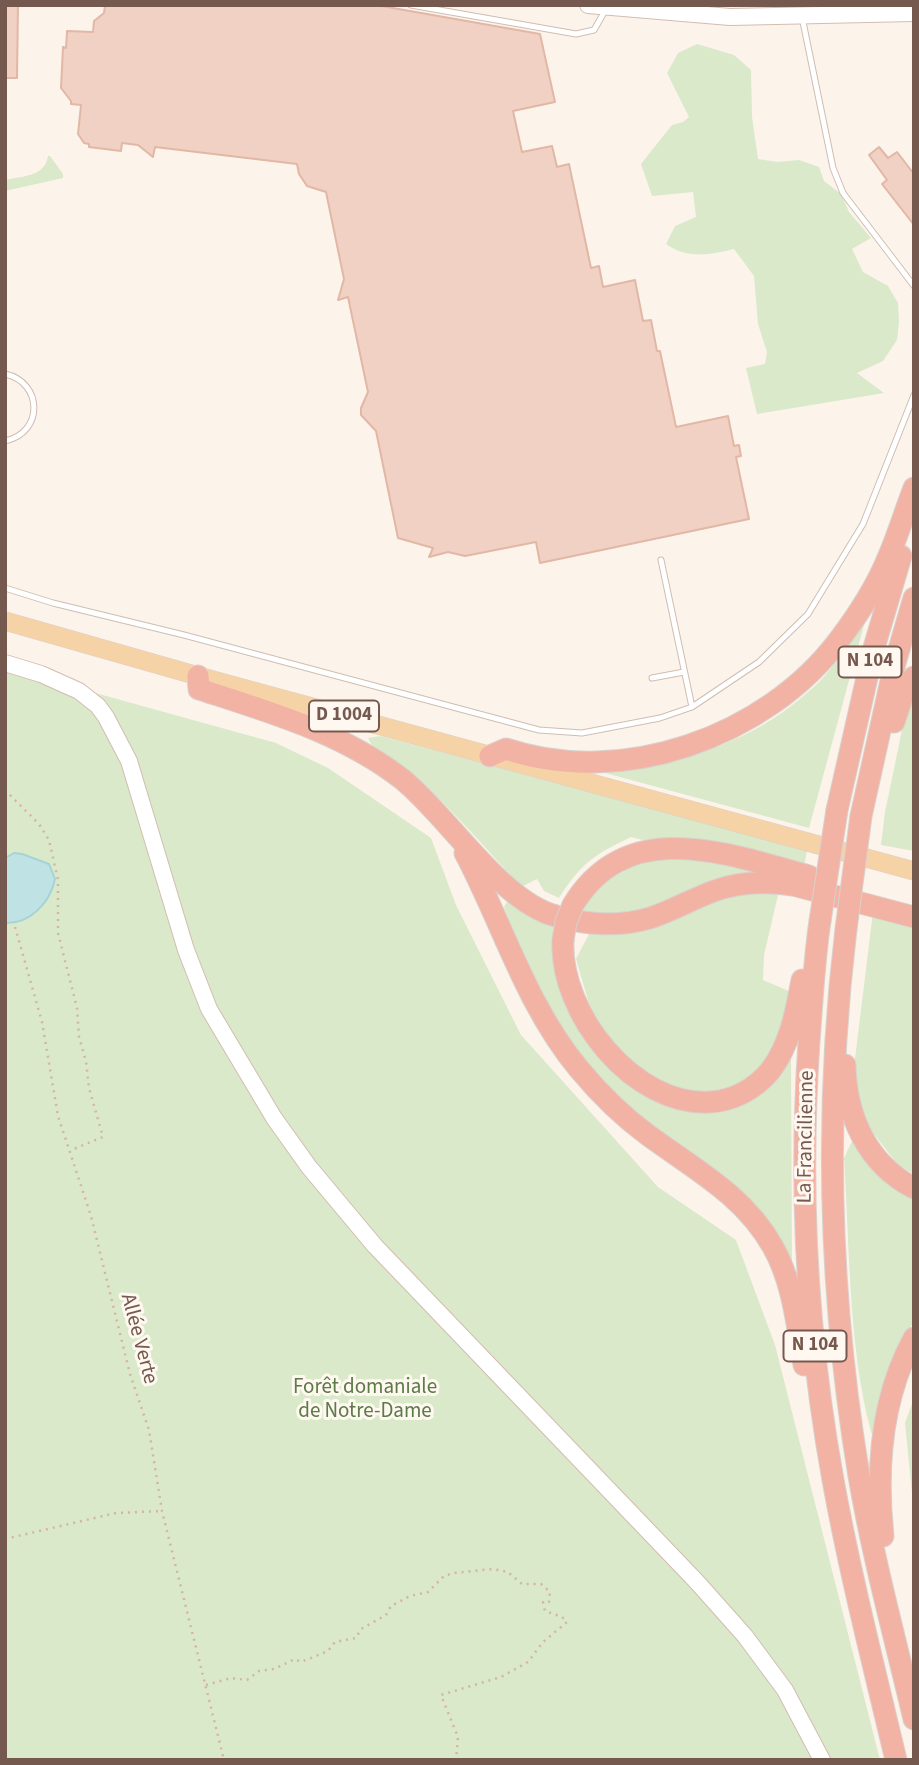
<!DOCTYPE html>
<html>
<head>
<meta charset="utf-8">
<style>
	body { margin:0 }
	#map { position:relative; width:919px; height:1765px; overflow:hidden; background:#fcf4eb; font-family:"Source Sans 3",sans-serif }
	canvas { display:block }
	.frame { position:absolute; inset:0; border:7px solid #76594e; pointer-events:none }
</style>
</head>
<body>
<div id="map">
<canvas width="919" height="1765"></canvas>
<div class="frame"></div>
</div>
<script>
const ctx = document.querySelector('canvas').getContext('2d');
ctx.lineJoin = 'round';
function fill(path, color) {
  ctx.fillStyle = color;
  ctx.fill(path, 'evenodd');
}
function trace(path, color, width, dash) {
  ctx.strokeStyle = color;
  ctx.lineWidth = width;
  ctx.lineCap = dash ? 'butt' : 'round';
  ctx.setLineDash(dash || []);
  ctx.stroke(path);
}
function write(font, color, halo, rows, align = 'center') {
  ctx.font = font + ' "Source Sans 3",sans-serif';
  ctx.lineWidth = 6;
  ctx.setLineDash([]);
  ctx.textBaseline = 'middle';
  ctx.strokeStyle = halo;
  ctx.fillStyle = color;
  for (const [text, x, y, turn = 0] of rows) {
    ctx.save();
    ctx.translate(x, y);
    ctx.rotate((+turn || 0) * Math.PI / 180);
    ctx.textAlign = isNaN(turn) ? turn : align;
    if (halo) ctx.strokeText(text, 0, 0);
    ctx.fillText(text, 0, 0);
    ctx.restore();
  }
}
fill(new Path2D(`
	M697,44L734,55L751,70L752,117L758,159L777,162L799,160L819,167L824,181L841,194L849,212L871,238L852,249L863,272L888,286L898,303L899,322L897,340L883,361L857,373L884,393L757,414L746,368L765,364L767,352L758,324L754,276L734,249C711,255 686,259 666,244L675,226L696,217L693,192L652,196L641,164L672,125L683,122L689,117L667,73L678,53Z
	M48,156H50L63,174V178L5,191V180C22,176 45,177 48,156Z
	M867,614L809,828L605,773C690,760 756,743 820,681C837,664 853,635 867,614Z
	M5,668L276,743L328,768L431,838L456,905L521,1035L658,1187L736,1240L775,1345L880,1760H5Z
	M914,695V851L881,845L885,812L908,701Z
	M381,736L807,850L804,867L728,844L668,838L643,840L631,837C594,855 582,862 559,898L544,891L537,879L521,887C488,851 457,814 420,782C403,768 377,759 368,738Z
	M671,852L792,875L633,914L586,915L581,907L619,865Z
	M779,891L764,955L763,980L791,992L778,1043L754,1077L717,1092L676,1090L643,1074L610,1039L590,1007L576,959L589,934H628L728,896Z
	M508,900L553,921L555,951L605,1059L717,1110L791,1057L792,1267C782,1253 779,1233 768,1220C731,1177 686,1154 642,1120C575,1067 532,988 504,907Z
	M873,912L914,925V1174L898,1165L867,1125L853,1075Z
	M855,1135L914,1194V1321L904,1339L876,1448C848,1362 850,1249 844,1158Z
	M914,1398V1514L905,1423Z`), '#d9e9c9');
const water = new Path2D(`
	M14,853L22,854L49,864L55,879C50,903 30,924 5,923V858Z`);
fill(water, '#bfe3e5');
trace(water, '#a6d3d6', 2);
const building = new Path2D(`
	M5,5H18L17,78H5Z
	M105,5H376L540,34L555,102L513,111L522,152L552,146L557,167L569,164L591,268L599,266L603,287L635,280L643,321L651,320L657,351H660L676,427L728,416L734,446L739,445L741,456L736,457L749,519L540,563L536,542L465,556L448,552L429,557L433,548L398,538L376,431L361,415V408L368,392L348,297L338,300L344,279L326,192L307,186L299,174L297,164L155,147L153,157L138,145L122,143L121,151L89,147V144L84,143L78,134L81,105L71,104V101L61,88L63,47L66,48L67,31L93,32L94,21L104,13Z
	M879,147L888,158L897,152L914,174V225L882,184L887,180L869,155Z`);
fill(building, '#f0d1c4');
trace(building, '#e2b7a5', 2);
const lane = new Path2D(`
	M411,5L576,34L594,30L606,9
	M802,17L833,168L843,193L914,286
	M5,374C43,382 44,433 5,441
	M661,560L692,707
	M5,588L53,603L184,635L539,730L582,733L660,718L692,707L759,662L808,614L863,524L914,395
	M652,678L684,672`);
const secondary = new Path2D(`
	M588,5L730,17L914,13
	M5,663L41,674L79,691L98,706L106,717L129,761L186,950L209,1009L274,1118L309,1167L375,1246L697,1582L745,1636L785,1690L822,1760`);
const primary = new Path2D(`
	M5,621L198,676L914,871`);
const highway = new Path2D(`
	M198,676L199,689C270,712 343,733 402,779C447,815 501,902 556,916C586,925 620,927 650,918C672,911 692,899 714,891C740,881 766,881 793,885L914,917
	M894,722L903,695L914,677
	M490,756L506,749C622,788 766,737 839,640C858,615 876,587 888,558C898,535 905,511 914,488
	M837,810L873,651L901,556
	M861,816L895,663L914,598
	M465,853C503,925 526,1005 579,1069C599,1093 622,1116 648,1135C694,1169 744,1195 773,1247C793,1282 797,1326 804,1365
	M573,905C628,815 727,854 809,876
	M820,921C814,961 812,1002 809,1042C799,1188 807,1337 833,1480C850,1574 874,1667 896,1760
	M846,929C824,1112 829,1295 859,1476C873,1558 895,1638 914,1719
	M563,940C559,1013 634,1107 710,1102C733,1101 755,1089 770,1071C790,1045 796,1012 802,980
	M845,1065C846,1116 867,1164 914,1188
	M883,1536C876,1469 881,1398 914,1338`);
trace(lane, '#d0bdb3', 7);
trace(secondary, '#d3bdb0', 18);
trace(primary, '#d9d1cd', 19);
trace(highway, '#d9d1cd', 23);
trace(new Path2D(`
	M5,790L39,824L49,840L58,880V933L77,1008L79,1037L86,1061L89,1088L103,1137L71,1150
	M15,927L42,1022L58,1116L91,1216L130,1374L149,1430L162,1511L224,1760
	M5,1539L116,1513L162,1511
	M206,1685L231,1678L247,1680L259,1671L274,1669L295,1659L301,1662L328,1651L335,1642L356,1638L361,1629L386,1615L391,1606L410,1596L428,1592L444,1576L453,1573L493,1569L508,1572L522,1584H541L550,1592L549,1602H543L545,1611L562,1617L567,1622L543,1642L528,1662L501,1677L441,1695L458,1737L456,1760`), '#d5b4a6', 2.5, [2, 5]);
trace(lane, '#fff', 5);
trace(secondary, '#fff', 16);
trace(primary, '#f6d2a7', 18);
trace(highway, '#f2b3a5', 21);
const highwayBridge = new Path2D(`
	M820,921L837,810
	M846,929L861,816
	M563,940L566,922L573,905`);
trace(highwayBridge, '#d9d1cd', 23, []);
trace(highwayBridge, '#f2b3a5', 21);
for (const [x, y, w] of [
	[870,662,63],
	[344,716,70],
	[815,1346,63]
]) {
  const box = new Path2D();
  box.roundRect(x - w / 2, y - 15.5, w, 31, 5);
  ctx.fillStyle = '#fef8f1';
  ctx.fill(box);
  trace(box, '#76594e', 2);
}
write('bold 19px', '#76594e', null, [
	["N 104",870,662],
	["D 1004",344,716],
	["N 104",815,1346]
]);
write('21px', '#76594e', '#fef8f1', [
	["La Francilienne",807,1137,-89],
	["Allée Verte",138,1339,75]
]);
write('21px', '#5b7b47', '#fef8f1', [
	["Forêt domaniale",365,1388],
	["de Notre-Dame",365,1412]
]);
</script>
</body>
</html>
